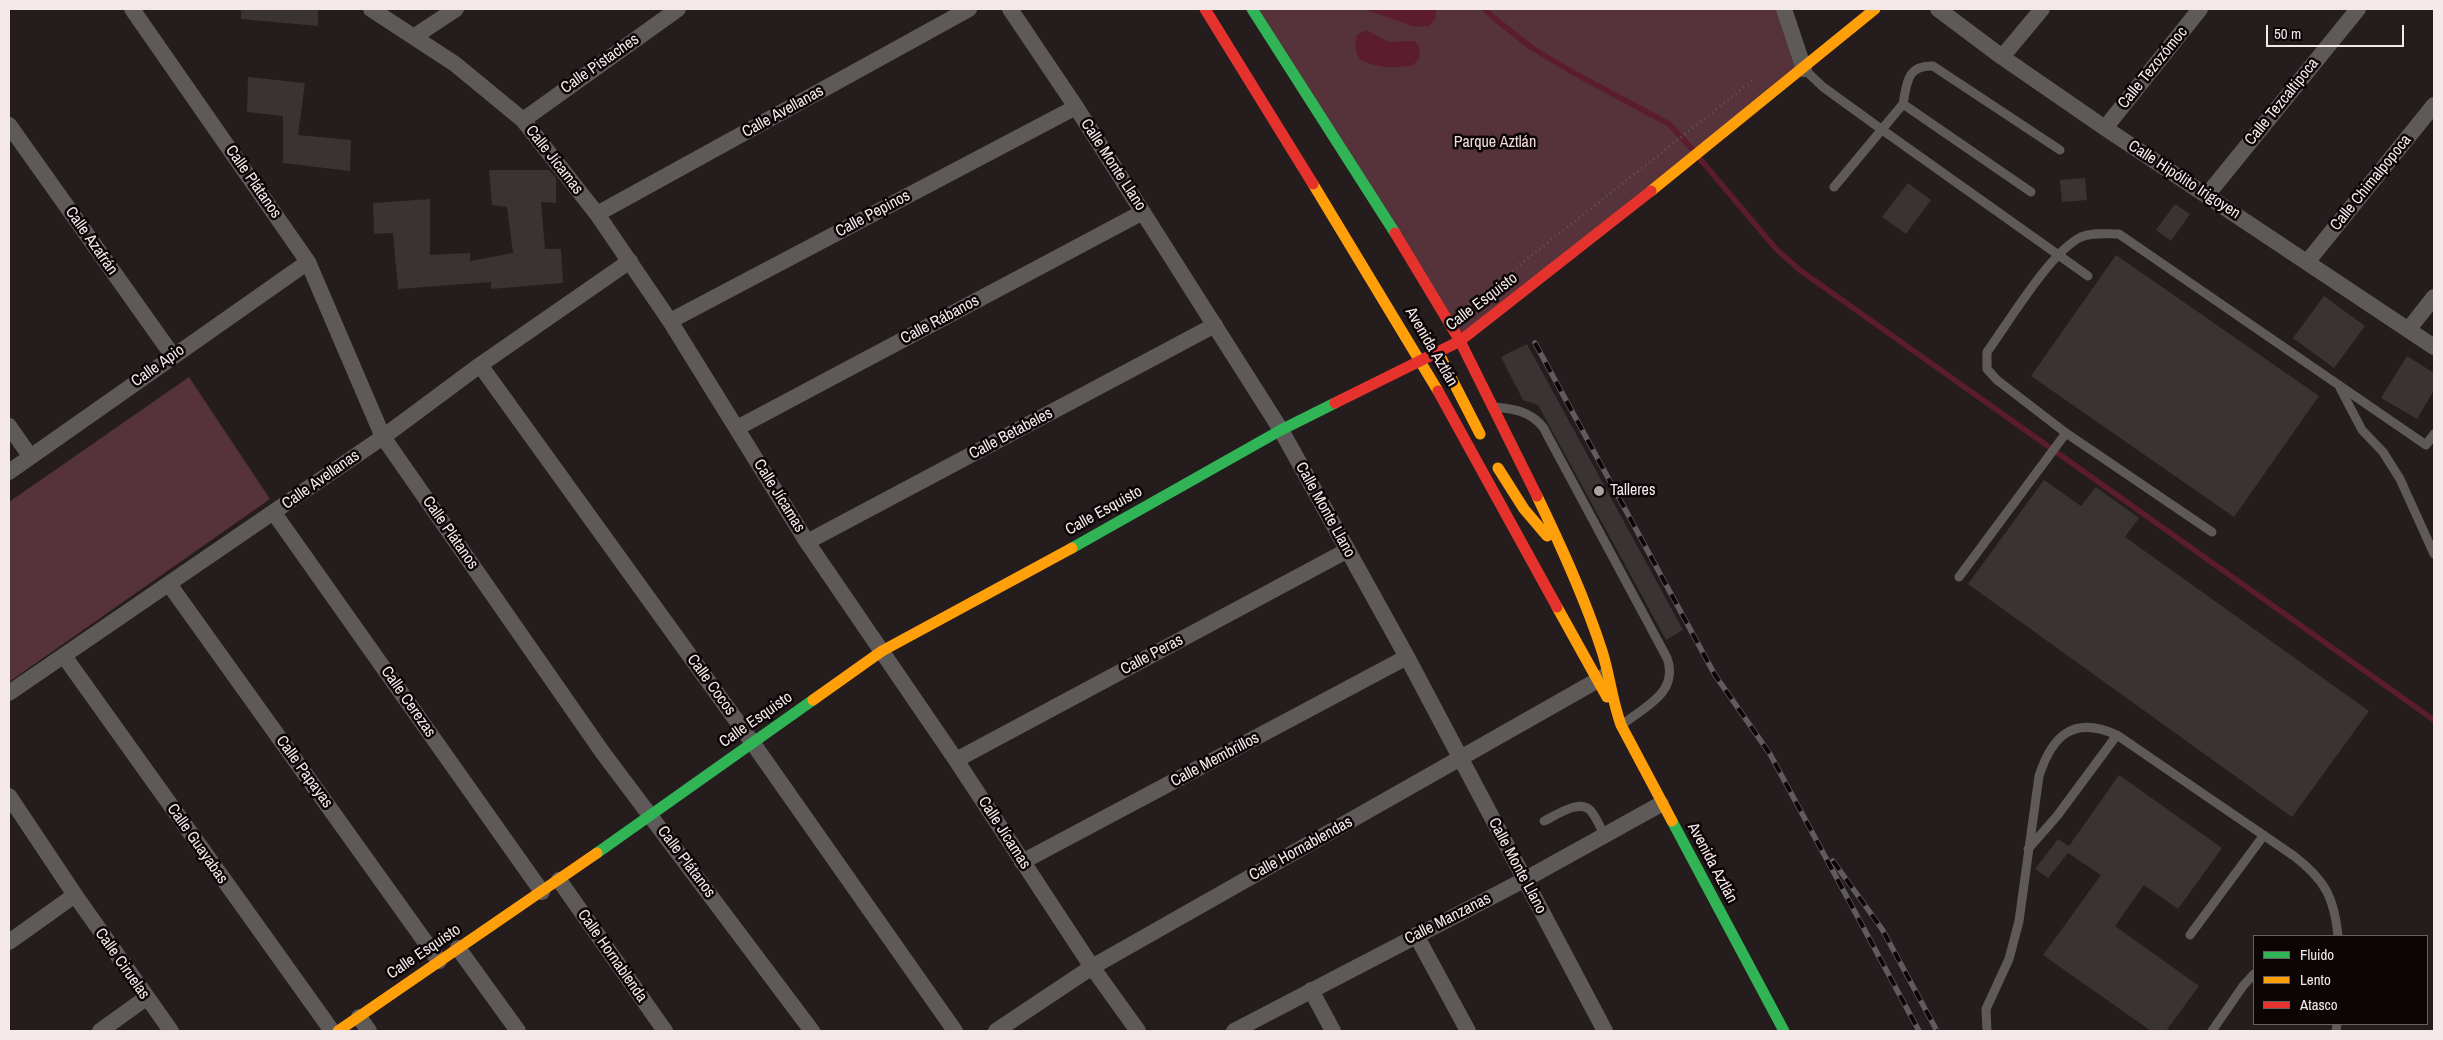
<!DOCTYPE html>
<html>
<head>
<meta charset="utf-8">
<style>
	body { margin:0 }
	#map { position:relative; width:2443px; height:1040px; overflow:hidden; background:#241c1d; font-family:"Archivo Narrow",sans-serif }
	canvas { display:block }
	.frame { position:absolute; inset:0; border:10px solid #f4e8ea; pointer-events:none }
	.legend { position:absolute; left:2253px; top:935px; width:175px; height:90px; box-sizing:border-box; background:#0b0506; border:1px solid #686061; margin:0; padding:6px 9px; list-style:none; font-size:15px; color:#f4e8ea }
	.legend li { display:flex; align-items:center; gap:10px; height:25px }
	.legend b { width:25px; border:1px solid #686061 }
	.scale { position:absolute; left:2266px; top:25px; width:138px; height:22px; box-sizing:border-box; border:2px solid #f4e8ea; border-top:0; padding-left:6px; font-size:15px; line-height:18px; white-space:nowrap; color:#f4e8ea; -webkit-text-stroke:4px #0b0506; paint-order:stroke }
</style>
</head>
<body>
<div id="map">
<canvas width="2443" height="1040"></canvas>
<div class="frame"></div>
<ul class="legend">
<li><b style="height:6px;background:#30b455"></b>Fluido</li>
<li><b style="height:6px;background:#ff9f0a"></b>Lento</li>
<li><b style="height:6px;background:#e5322d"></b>Atasco</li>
</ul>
<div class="scale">50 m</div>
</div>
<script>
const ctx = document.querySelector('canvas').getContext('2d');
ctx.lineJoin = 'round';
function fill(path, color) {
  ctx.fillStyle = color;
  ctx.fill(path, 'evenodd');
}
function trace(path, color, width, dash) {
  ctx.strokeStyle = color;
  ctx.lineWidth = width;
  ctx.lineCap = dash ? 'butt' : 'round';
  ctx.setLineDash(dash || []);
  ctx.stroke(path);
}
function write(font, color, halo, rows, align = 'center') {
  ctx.font = font + ' "Archivo Narrow",sans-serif';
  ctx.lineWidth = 5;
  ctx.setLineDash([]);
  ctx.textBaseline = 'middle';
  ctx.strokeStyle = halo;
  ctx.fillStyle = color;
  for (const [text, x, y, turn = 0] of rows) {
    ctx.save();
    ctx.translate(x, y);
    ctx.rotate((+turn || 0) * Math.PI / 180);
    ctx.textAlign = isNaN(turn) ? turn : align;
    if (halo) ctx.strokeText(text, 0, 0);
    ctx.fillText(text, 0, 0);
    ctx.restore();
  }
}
fill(new Path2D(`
	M1251,9H1785L1804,69L1460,341Z
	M189,377L270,499L9,682V502Z`), '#56323a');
fill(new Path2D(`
	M1350,9H1436L1435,19L1429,26L1415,27L1367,10Z
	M1366,30L1389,42L1414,41L1420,48L1419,59L1413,65C1392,69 1378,68 1359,59L1355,47L1357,35Z`), '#5b1d2d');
trace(new Path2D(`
	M1485,9L1494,18L1532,48L1574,73L1669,124L1694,151
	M1700,159L1777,250L1801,271L2434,720`), '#5b1d2d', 5.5);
fill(new Path2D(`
	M241,9H318V26L241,19Z
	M248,77L305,83L298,135L351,140L350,171L283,163V116L247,112Z
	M489,170H549L556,178V203L541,202L545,249H561L563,283L491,289V282L398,289L393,233L374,234L373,203L430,199V255L470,253V261L513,253L507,207L492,205Z
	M2085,178L2087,200L2062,202L2060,180Z
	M1908,183L1931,200L1906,234L1882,217Z
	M2175,204L2190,214L2171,241L2156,230Z
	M2116,255L2319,396L2234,517L2031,376Z
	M2324,296L2365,326L2334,368L2293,338Z
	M1527,344L1683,630L1666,640L1538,405L1523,400L1501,357Z
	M2407,356L2434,373V390L2417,419L2381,398Z
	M2044,480L2081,506L2096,487L2139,518L2125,537L2369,711L2292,817L1968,584Z
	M2119,775L2222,848L2178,909L2144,885L2115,926L2199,986L2166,1031H2151L2043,955L2101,875L2068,853L2048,878L2035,869L2058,839L2069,846Z`), '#3a3334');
trace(new Path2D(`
	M1465,308L1752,81`), '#5b5858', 3, [1, 4]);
trace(new Path2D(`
	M1804,69L1823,87L1881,129L2088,276
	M1903,104C1907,82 1907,65 1933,66L2060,150
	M1834,187L1903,104L2031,192
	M2340,388L2362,430L2383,452L2400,479L2434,554
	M1495,407C1514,409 1530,411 1543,427L1667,658C1679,692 1646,706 1623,724
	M2212,532L2066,433L1997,380L1987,369V352C2008,323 2051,251 2081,237C2093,232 2107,234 2119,234L2426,445L2434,434
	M1959,577L2066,433
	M1544,821C1555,816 1578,799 1590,810C1596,816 1600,828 1605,835
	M2028,849L2057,816L2117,735
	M2190,935L2264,835
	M1987,1031L1986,1009L2009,959L2019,921L2039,776C2052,736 2073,715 2117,735L2294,856C2325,880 2334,897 2338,936
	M2212,1031L2243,986L2254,974
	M2336,1031L2337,1024`), '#5e5a5a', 9);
trace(new Path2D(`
	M132,9L308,262L383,437L603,753L812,1031
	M371,9L455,64L523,120L597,214L670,321L807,542L956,760L1092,967L1138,1031
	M1010,9L1076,107L1281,430L1407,657L1605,1031
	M1784,9L1804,69
	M1938,9L2002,57L2105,128L2434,347
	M415,36L456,9
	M2002,57L2042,9
	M523,120L678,9
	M9,125L173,356
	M2105,128L2200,9
	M2207,195L2358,9
	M597,214L969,9
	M2308,261L2434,105
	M670,321L1076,107
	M2408,330L2434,297
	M480,365L752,742L955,1031
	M9,426L30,456
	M737,428L1143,212
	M9,472L308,262
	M274,513L542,892
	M807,542L1215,325
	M169,584L439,961
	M64,656L332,1031
	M9,693L383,437L480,365L630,261
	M956,760L1348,550
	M9,796L75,895L171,1031
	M1022,862L1407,657
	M559,880L665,1031
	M1416,935L1468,1031
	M9,942L75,895
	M458,948L518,1031
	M1311,990L1333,1031
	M359,1017L369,1031
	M100,1031L146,998
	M996,1031L1092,967L1605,676
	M1234,1031L1524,880L1661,804`), '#5e5a5a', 16);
trace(new Path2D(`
	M1252,9L1395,233
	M1072,548L1281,430L1335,403
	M1672,821L1784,1031
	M597,853L813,700`), '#30b455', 11);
trace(new Path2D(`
	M1313,184L1438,391
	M1651,191L1875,9
	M1438,352L1480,434
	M1498,468L1524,509L1547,536
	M1537,496C1561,546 1585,598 1602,651C1610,676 1612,701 1621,725L1672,821
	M1557,607L1607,697
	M813,700L882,651L1072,548
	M338,1031L597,853`), '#ff9f0a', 11);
trace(new Path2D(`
	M1205,9L1313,184
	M1395,233L1460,341L1537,496
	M1438,391L1557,607
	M1335,403L1460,341L1651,191`), '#e5322d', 11);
const rail = new Path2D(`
	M1535,343L1715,675L1770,754L1919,1031
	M1833,861L1882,929L1937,1031`);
trace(rail, '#605c5d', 5.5);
trace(rail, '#0b0506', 4, [11]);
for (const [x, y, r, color] of [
	[1599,491,6,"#aba1a2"]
]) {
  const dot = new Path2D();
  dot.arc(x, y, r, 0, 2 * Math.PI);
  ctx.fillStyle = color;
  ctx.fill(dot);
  trace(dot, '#0b0506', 2);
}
write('16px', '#f4e8ea', '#0b0506', [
	["Calle Pistaches",600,64,-35],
	["Calle Tezozómoc",2153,68,-51],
	["Calle Tezcaltipoca",2282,102,-51],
	["Calle Avellanas",783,112,-29],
	["Calle Jícamas",554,160,52],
	["Calle Monte Llano",1113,165,57],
	["Calle Hipólito Irigoyen",2184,180,33],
	["Calle Plátanos",253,182,55],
	["Calle Chimalpopoca",2371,183,-51],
	["Calle Pepinos",873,214,-28],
	["Calle Azafrán",91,241,55],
	["Calle Esquisto",1482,302,-37],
	["Calle Rábanos",940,320,-28],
	["Avenida Aztlán",1431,347,60],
	["Calle Apio",158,366,-35],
	["Calle Betabeles",1011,434,-28],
	["Calle Avellanas",321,480,-35],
	["Calle Jícamas",779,496,58],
	["Calle Monte Llano",1325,510,61],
	["Calle Esquisto",1104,511,-29],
	["Calle Plátanos",450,533,55],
	["Calle Peras",1152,655,-28],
	["Calle Cocos",711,685,54],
	["Calle Cerezas",408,702,55],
	["Calle Esquisto",756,720,-35],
	["Calle Membrillos",1215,760,-28],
	["Calle Papayas",304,772,54],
	["Calle Jícamas",1004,833,57],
	["Calle Guayabas",197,844,55],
	["Calle Hornablendas",1301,849,-29],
	["Calle Plátanos",686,862,53],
	["Avenida Aztlán",1712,863,62],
	["Calle Monte Llano",1517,866,62],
	["Calle Manzanas",1448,919,-27],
	["Calle Esquisto",424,952,-34],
	["Calle Hornablenda",612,956,55],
	["Calle Ciruelas",122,964,55]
]);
write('16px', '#f3dcdf', '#0b0506', [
	["Parque Aztlán",1495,143]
]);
write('16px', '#f4e8ea', '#0b0506', [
	["Talleres",1610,491]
], 'left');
</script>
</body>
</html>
